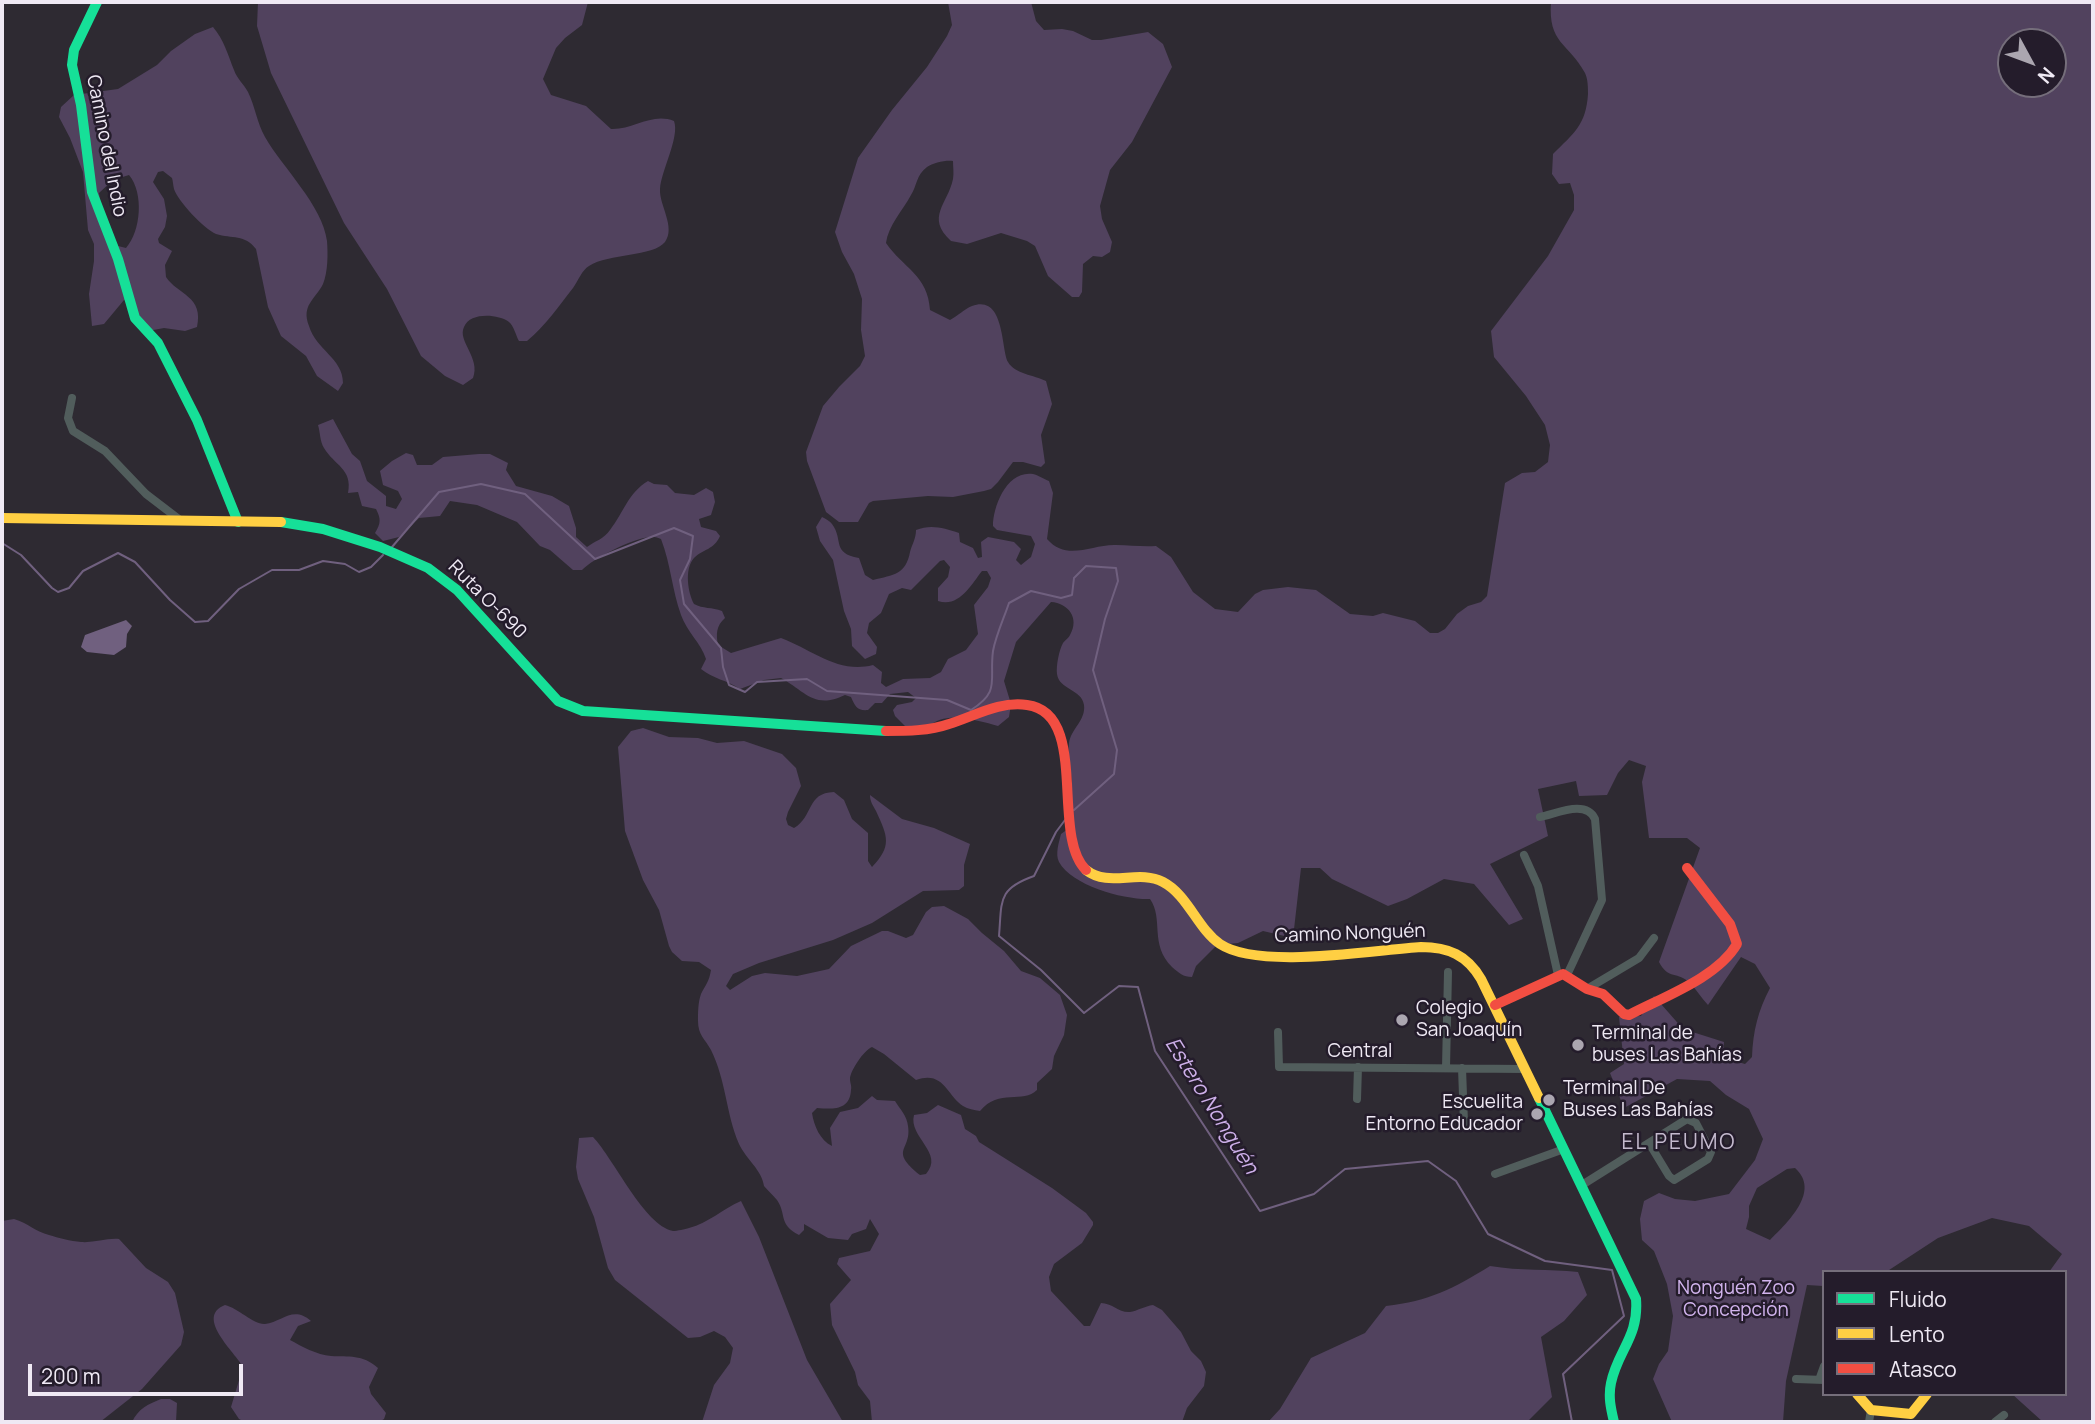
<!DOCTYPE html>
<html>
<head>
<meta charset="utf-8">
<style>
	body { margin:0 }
	#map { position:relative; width:2095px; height:1424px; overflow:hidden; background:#2e2a32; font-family:Manrope,sans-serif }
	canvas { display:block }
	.frame { position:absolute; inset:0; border:4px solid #efe9f4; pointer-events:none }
	.legend { position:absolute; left:1822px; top:1270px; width:245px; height:126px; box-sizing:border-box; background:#241c2b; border:2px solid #756e7b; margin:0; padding:9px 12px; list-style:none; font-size:21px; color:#efe9f4 }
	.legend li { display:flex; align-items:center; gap:14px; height:35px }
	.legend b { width:35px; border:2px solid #756e7b }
	.north { position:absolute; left:1997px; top:28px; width:70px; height:70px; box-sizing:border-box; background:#241c2b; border:2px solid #756e7b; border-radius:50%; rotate:131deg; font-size:19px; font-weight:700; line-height:28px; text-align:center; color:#efe9f4 }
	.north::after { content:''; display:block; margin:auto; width:24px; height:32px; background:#aba6b0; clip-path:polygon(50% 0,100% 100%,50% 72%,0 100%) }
	.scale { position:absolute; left:28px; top:1364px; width:215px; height:32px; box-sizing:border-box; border:4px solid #efe9f4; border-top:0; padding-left:9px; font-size:21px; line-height:24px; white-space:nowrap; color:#efe9f4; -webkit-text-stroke:5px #241c2b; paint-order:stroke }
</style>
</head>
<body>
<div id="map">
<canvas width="2095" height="1424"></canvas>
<div class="frame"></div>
<ul class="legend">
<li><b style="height:9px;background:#16e098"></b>Fluido</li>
<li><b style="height:9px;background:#ffcf43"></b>Lento</li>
<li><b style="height:9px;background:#f24e42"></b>Atasco</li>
</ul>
<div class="north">N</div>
<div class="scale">200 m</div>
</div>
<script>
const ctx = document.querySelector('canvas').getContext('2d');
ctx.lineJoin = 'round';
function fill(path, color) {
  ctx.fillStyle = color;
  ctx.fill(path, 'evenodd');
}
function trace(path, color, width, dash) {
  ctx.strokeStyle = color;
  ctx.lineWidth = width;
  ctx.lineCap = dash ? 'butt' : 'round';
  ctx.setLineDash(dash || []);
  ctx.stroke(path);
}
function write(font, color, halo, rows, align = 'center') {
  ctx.font = font + ' Manrope,sans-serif';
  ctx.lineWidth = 5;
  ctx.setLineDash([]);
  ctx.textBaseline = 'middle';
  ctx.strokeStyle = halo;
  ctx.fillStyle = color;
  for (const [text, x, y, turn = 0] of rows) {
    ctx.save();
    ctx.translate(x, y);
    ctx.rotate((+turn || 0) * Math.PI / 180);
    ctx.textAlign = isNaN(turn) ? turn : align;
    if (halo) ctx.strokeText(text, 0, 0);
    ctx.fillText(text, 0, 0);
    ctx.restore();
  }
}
fill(new Path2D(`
	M258,2H588L582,25L565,38L556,48L543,79L551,95L586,106L611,129C633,130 652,112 674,121C680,137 661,171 660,189C659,205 676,227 665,242C653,257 609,253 589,266C582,270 578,281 573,288C559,306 545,326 527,341H519C516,336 514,326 509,322C498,314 470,312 464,327C457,341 481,358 473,378L463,385L445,376L421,356L387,289L344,223L271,73L257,26Z
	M948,2H1031L1036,21L1044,30L1062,29L1073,31L1092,40H1101L1148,32L1163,44L1172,67L1132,142L1110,170L1100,206L1102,219L1112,242L1110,252L1102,257L1093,256L1083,264L1082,292L1079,297H1072L1048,276L1035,246L1027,241L1001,233L967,244L951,241C925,217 948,204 953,179C954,173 953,167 953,161C945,160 933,163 927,167C916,175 917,186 911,195C903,210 888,226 886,243C903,268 928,275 930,310L950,320C958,316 964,309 972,306C1005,294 1001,349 1008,362C1015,374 1034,375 1046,381L1052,404L1041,435L1045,463L1041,467L1023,462H1013L998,482L991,489L984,491L953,497L928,496L873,501L869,503L858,522H839L826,512L807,461L806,452L823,406L839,387L860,366L865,356L861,330L862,299L854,274L842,252L835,232L858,158L892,110L927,67L947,36L952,25Z
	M1551,2H2093V1422H2043L2012,1394H2065V1272H2049L2062,1254L2029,1226L1992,1218L1938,1238L1886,1272H1824V1289L1823,1286L1807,1285L1786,1381L1783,1422H1672L1653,1379L1659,1364L1668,1351L1673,1316L1667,1284L1654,1251L1642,1240L1640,1219L1644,1201L1659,1193L1675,1199L1695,1201L1729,1194L1755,1160L1763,1139L1749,1109L1726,1095L1710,1081L1677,1079L1624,1108L1610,1073L1624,1064L1619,1017L1641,1016L1654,996L1683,1029L1724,1042L1723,1055L1728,1059L1745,1064L1752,1057C1753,1031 1758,1011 1770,988L1755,964L1741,957L1708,1005C1701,998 1697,990 1690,983C1678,971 1668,980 1659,962L1700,848L1687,838H1649L1642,782L1646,766L1629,760L1618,773L1607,795L1579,796L1576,781L1538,789L1548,836L1490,864L1523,919L1509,925L1474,884L1444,879L1407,899L1388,906L1332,879L1320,868H1301L1293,938L1263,931L1238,943L1217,945L1196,966L1192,977C1183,977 1179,973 1172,967C1149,944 1164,919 1150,899C1125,900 1072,886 1059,862C1055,854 1059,842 1061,834L1068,829C1069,815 1072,800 1072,786C1072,771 1067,759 1069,743C1071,729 1086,720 1084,705C1082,689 1059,690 1057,674C1056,666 1059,650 1063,643C1065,640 1069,638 1070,635C1080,618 1068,603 1051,602L1016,642L1004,681L1011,704L1009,717L998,726C979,721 944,710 929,727L908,729L895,716L893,710L897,705L912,702L916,698L908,692L890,694L882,703H875L868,710C857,711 855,706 851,697L845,695C814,710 805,691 781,678L764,680L740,689C727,680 713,679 701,669L706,659C701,643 687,632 681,615C672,590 671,565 661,539C658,538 654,536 650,537C633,538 594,558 582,570H573L550,550L540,546L517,522L477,505L450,501L440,516L419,518L399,537L383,541L375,533C381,523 381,519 376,509L362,506L358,492L348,493C353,469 334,465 324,448C320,442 320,431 318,425L333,419L352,454L360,461L367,481L386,496V506L396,509L402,499L398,491L383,485L380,471L392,461L406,453L413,455L417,465H432L443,457L479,454H490L508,463L506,470L516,486L552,496L569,506L576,528V537L587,547C595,541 604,539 610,530C624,512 628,493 648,481L654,484L667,485L675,493L694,495L706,488L713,492L715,502L711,515L699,519L701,527L716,531L720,536C714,550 703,549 694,558C684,569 688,593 694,604C703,609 712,607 722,611L725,618C716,626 716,634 718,645L731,653L781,638C813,650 838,674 873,665L882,672L881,683L886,687L903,679L930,678L941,672L948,659L966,650L978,634L974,605L988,587L991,578L987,571H982C971,585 959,608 938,601V588L948,577L950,567L944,560L940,561L911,590L902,588L889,594L881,613L869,623L867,633L877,647L876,654L865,659L852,646L851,629L844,611L833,560L820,541L816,527L822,517C826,519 830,521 832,524C844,540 831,553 859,558L865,575L873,580C894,575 906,574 910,552C912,544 916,539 916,530C931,524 944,528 959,533L960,542L973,548L978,558L982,557L981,542L988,537L1014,542L1021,549L1016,560L1021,565L1031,557L1035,544L1031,536L997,530L993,526C993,506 1007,470 1033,474C1038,475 1044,479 1049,481L1053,493L1047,539C1067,562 1092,544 1116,545C1130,545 1142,547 1156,546L1171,557L1193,592L1215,609L1238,612L1255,594L1263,590L1288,587L1316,590L1350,614L1373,616L1383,613L1415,621L1430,633H1438L1445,629L1457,614L1468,606L1481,602L1487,596L1505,483L1522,473L1535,472L1548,462L1550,445L1545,425L1526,396L1494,357L1491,331L1548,256L1574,210V195L1570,183L1559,184L1552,174L1553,154C1574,133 1586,125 1588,94C1588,88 1588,79 1585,73C1568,42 1548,44 1551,2ZM2011,42H2053V84H2011ZM1795,1168C1821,1191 1788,1222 1770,1240L1746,1229L1749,1217V1206L1757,1188L1787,1169Z
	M213,27C224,40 228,55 234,70C237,79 244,84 248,92C255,106 257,123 265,137C282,167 323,206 327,241C328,254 328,272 323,284C315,300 301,305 309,326C316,350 343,358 343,383L338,391L317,376L306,356L281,336L268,307L256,249C245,234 232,239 216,234C204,229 178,201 174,189C173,185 173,181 172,178L163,171L158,172L153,182L164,199L167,216L165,227L158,239L159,243L172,251L165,265L166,277C178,295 204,296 197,327L185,331L164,328L148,331L132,303L124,300L104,324L92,326L89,294L94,261V244L88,230L83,172L70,138L59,117L61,107L74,95L118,89L157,65L171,51L195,34ZM129,175C144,193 141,231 126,248L118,246L102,211L99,193L113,180Z
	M643,728L669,737L698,738L717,743L744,741L782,754L796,768L801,786L788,812L786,819L788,825L794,828C814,816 806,793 834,792L844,800L852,819L868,833V861L872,867C892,846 888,837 876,811C873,805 870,802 870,795L902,819L934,828L970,844L964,865V886L959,890L923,891L872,923L833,940L759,963L733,974L726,986L730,990L752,976L765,973L797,976L829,969L851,946L882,931H888L906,938L913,935L926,912L932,907L944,906L968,919L982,933L1004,951L1021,971L1040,978L1060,995L1067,1015L1064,1035L1054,1056L1052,1069L1037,1083V1090C1023,1104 999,1088 980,1111C974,1110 968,1109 963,1106C947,1096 944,1070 916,1080L884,1054L872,1047C864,1050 850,1071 850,1079C850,1083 852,1086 851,1090C850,1111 832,1109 817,1108L812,1113C814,1126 820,1140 832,1146L830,1128L840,1112L858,1108L872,1096L877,1100L895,1101C900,1109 907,1116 908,1126C912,1151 888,1149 920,1175L926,1174C945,1153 908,1137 914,1115L927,1113L938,1105L961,1115L965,1129L976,1136L979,1142L1052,1188L1086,1213L1093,1222V1225L1082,1243L1054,1264L1049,1277L1051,1291L1084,1326H1090L1101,1303C1112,1303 1119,1313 1130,1312C1137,1311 1145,1306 1153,1305L1162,1310L1181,1332L1191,1351L1201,1361L1206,1372L1204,1386L1187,1408L1182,1422H872L870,1401L858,1385L855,1372L832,1325L830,1304L851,1280L837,1264L839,1258L870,1251L879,1234L870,1219L866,1229L852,1234L848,1240L828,1238L804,1224V1230L799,1235C778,1224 787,1215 777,1200C773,1195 768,1191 764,1186C762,1170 746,1159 739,1144C726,1114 726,1080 711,1050C705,1039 698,1035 698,1021C698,1013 698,1002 701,994C706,984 709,982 711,970L699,962L682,961L672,952L669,946L659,910L643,880L625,831L618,747L631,731Z
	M593,1137C614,1159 644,1225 673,1231C677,1231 685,1229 689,1228C709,1223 722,1209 741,1201L759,1237L807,1360L843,1422H702L714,1385L730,1363L733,1348L725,1337L714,1331L700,1337L688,1338L615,1280L608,1268L594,1217L578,1179L576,1167L579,1138Z
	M14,1219C28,1223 36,1232 49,1235C58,1238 71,1241 81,1242C94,1243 106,1238 119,1239L146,1268L168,1282L175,1293L184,1332L181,1345L142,1389L100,1422H2V1221Z
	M1490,1266C1520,1271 1549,1269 1578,1272L1587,1295L1564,1321L1541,1337L1552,1397L1527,1422H1268L1280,1409L1311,1358L1365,1333L1386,1306C1429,1301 1453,1289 1490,1266Z
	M225,1305C238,1308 254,1325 265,1324C282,1322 293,1305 311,1321L298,1326L290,1340C301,1346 317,1355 331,1356C349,1357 362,1354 378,1368L369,1387L371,1394L386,1413L384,1419L379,1422H245L239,1419L231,1407L243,1367C236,1353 194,1317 225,1305Z
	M161,1399H170L177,1403L176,1422H132C138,1409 148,1404 161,1399Z`), '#51425e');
fill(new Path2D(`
	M126,620L132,626L127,634L126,647L114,655L87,652L81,647L85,635Z`), '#70607f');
trace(new Path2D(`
	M2,543L21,555L52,588L58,592L69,588L83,571L118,553L135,562L170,600L195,622L208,621L239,589L272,570H299L323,561L345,564L359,572L371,567L383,555
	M392,547L439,492L481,484L525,494L595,559L674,528L693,536L690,559L680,580L684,604L721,648L723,667L729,685L745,692L757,682L807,679L827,691L947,700L971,710C1001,691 989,681 993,651C996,635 1004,618 1009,603L1031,591L1061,598L1072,595L1074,578L1086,566L1116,568L1118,581L1105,619L1093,670L1117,750L1114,774L1074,810
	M1065,820L1056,832L1034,876C997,889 1002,901 999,936L1041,970L1084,1013L1119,986L1138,987L1155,1051L1260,1211L1314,1194L1345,1169L1428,1161L1456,1181L1488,1234L1545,1261L1612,1270L1624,1316L1563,1374L1572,1422`), '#70607f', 2);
trace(new Path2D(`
	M72,398L68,418L73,431L105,451L146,494L180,520
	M1540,817C1556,814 1586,799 1595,819L1602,900L1567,975
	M1524,855L1538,886L1558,975
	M1587,989L1639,958L1654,938
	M1278,1032L1279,1067L1525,1069
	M1446,1068L1448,972
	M1462,1068L1464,1123
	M1357,1099L1358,1067
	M1495,1174L1564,1149
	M1582,1185L1687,1119L1696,1123L1711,1152L1708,1159L1674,1180L1669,1176L1649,1143
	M1796,1379L1824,1380
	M1819,1380L1824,1366
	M1869,1422L1871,1410
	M1995,1422L2004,1415`), '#515d5c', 8);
trace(new Path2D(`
	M97,2L74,50L72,65L81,105L92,192L118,259L135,318L158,343L197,420L238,522
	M281,522L323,529L380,547L428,568L457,590L558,701L583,711L886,731
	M1539,1098L1636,1299C1639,1337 1618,1350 1611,1383C1608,1397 1611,1409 1614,1422`), '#16e098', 10);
trace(new Path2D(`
	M2,518L281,522
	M1086,870C1109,888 1138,869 1163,882C1188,895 1197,928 1220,944C1259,970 1373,950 1421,947C1448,947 1467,955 1481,979L1539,1098
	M1857,1394L1871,1410L1911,1414L1927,1394`), '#ffcf43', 10);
trace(new Path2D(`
	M886,731C907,731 929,731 949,724C975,716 999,701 1027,705C1090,713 1050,835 1086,870
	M1495,1005L1563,974L1587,989L1603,994L1624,1014L1629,1015C1663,997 1717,978 1737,944L1730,924L1687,868`), '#f24e42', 10);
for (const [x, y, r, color] of [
	[1402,1020,7,"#aba6b0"],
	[1578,1045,7,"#aba6b0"],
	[1549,1100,7,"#aba6b0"],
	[1537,1114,7,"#aba6b0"]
]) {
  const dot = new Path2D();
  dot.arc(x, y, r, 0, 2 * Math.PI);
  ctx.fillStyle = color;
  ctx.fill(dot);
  trace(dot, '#241c2b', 2.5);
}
write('19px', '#efe9f4', '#241c2b', [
	["Camino del Indio",106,146,79],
	["Ruta O-690",487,600,45],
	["Camino Nonguén",1350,934,-2],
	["Central",1360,1052]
]);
write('19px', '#efe9f4', '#241c2b', [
	["Colegio",1416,1009],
	["San Joaquín",1416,1031],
	["Terminal de",1592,1034],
	["buses Las Bahías",1592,1056],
	["Terminal De",1563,1089],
	["Buses Las Bahías",1563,1111],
	["Escuelita",1523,1103,"right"],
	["Entorno Educador",1523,1125,"right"]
], 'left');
write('19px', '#d2b4ee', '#241c2b', [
	["Nonguén Zoo",1736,1289],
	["Concepción",1736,1311]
]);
write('italic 21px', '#cdafe9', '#241c2b', [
	["Estero Nonguén",1211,1106,58]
]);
ctx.letterSpacing = '2px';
write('21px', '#c4bace', '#241c2b', [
	["EL PEUMO",1679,1143]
]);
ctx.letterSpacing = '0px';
</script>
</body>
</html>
